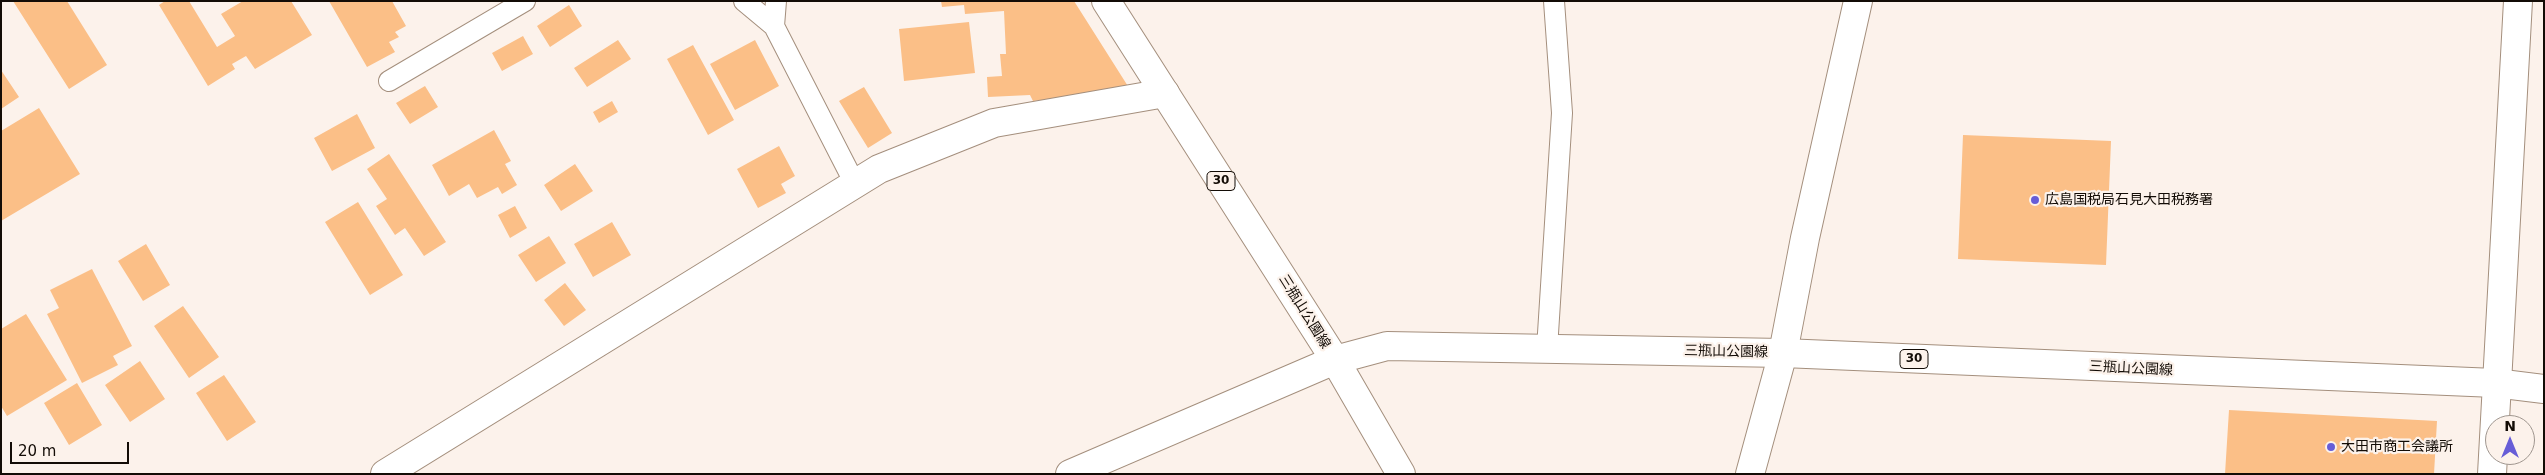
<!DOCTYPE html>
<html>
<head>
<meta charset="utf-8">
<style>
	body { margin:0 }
	#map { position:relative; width:2545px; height:475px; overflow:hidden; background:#fcf2eb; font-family:"DejaVu Sans",sans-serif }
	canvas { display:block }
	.frame { position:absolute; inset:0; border:2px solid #130c06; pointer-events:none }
	.north { position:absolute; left:2485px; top:415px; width:50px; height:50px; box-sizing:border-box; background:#fcf2eb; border:1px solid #9f968f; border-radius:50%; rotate:0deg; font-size:14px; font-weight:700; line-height:20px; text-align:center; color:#130c06 }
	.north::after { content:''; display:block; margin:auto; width:18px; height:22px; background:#675dd7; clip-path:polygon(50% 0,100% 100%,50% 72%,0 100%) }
	.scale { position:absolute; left:10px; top:442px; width:119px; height:22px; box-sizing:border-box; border:2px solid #130c06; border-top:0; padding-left:6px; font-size:15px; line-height:18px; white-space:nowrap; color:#130c06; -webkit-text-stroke:4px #fcf2eb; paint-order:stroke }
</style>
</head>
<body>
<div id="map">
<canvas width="2545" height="475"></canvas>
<div class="frame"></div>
<div class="north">N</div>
<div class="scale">20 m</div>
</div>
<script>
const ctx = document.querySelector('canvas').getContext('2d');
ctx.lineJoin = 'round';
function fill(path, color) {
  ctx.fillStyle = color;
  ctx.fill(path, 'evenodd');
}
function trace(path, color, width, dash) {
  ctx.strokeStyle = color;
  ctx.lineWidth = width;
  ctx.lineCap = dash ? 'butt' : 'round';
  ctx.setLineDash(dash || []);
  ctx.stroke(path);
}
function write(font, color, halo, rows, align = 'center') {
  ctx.font = font + ' "DejaVu Sans","Noto Sans JP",sans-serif';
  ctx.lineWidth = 4.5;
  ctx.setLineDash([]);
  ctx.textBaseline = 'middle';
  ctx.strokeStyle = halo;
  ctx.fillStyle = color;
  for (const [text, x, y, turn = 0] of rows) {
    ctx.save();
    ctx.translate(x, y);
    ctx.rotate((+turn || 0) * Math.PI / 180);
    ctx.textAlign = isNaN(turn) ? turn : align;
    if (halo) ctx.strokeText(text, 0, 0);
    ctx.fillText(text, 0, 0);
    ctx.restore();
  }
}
fill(new Path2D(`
	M13,1H67L107,65L69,89Z
	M165,1H189L217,47L235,36L221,14L243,1H291L312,35L255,69L246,56L232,64L235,69L208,86L159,5Z
	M329,1H392L406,26L395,32L399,37L389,42L395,52L367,67Z
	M941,1H1074L1131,91L1033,101L1030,95L988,97L987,77L1002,76L1000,54H1006L1004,11L965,14L964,5L942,7Z
	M569,5L582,26L550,47L537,26Z
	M969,22L975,73L904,81L899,29Z
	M523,36L533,54L502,71L492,53Z
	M618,40L631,59L587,87L574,68Z
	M755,40L779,86L735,110L710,64Z
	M693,45L734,120L708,135L667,59Z
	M1,70L19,97L1,109Z
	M425,86L438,107L410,124L396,103Z
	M864,87L892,133L868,148L839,101Z
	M612,101L618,112L599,123L593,112Z
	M39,108L80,174L1,221V131Z
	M357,114L375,148L332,171L314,138Z
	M494,130L511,161L505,164L517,185L502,194L498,187L477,198L469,184L449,196L432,165Z
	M1963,135L2111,141L2106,265L1958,259Z
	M779,146L795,176L781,184L786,193L758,208L737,169Z
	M389,154L446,242L424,256L405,228L395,235L376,206L387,199L367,169Z
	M575,164L593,191L561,211L544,185Z
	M358,202L403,275L370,295L325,222Z
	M515,206L527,228L510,238L498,215Z
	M612,222L631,255L593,277L574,244Z
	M549,236L566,263L536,282L518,255Z
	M146,244L170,285L143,301L118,261Z
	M92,269L132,346L113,356L118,365L82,383L47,314L59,308L50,290Z
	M565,283L586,310L564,326L544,300Z
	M183,306L219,357L189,378L154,326Z
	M26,314L67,380L7,416L1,406V329Z
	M140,361L165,399L130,422L105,385Z
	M224,375L256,422L227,441L196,393Z
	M77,383L102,425L69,445L44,403Z
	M2229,410L2437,421L2434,474H2225Z`), '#fbbf87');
const lane = new Path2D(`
	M744,1L774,26L855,184
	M774,26L776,1
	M389,81L525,1
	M1547,349L1562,113L1554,1`);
const street = new Path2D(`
	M1335,360L1401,474
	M385,474L879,169L994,123L1165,93
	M1750,474L1783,353L1805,238L1858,1
	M2492,474L2518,1`);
const secondary = new Path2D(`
	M1070,474L1335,360`);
const primary = new Path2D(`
	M1106,1L1335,360L1387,346L1783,353L2495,383L2544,389`);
trace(lane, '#a48f7d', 22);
trace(street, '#a48f7d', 30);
trace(secondary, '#a48f7d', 30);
trace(primary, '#a48f7d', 30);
trace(lane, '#fff', 20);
trace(street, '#fff', 28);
trace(secondary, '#fff', 28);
trace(primary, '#fff', 28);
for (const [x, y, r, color] of [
	[2035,200,5,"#675dd7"],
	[2331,447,5,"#675dd7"]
]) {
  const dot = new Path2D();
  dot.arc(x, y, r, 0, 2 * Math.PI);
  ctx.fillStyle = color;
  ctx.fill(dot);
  trace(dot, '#fcf2eb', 2);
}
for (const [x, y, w] of [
	[1221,181,28],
	[1914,359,28]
]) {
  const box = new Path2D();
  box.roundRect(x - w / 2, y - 9.5, w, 19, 4);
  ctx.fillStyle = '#fcf2eb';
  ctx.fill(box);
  trace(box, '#130c06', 1);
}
write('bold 12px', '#130c06', null, [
	["30",1221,181],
	["30",1914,359]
]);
write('14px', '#130c06', '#fcf2eb', [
	["広島国税局石見大田税務署",2045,200],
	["大田市商工会議所",2341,447]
], 'left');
write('14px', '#130c06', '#fcf2eb', [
	["三瓶山公園線",1304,312,58],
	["三瓶山公園線",1726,352,1],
	["三瓶山公園線",2131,369,3]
]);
</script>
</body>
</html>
